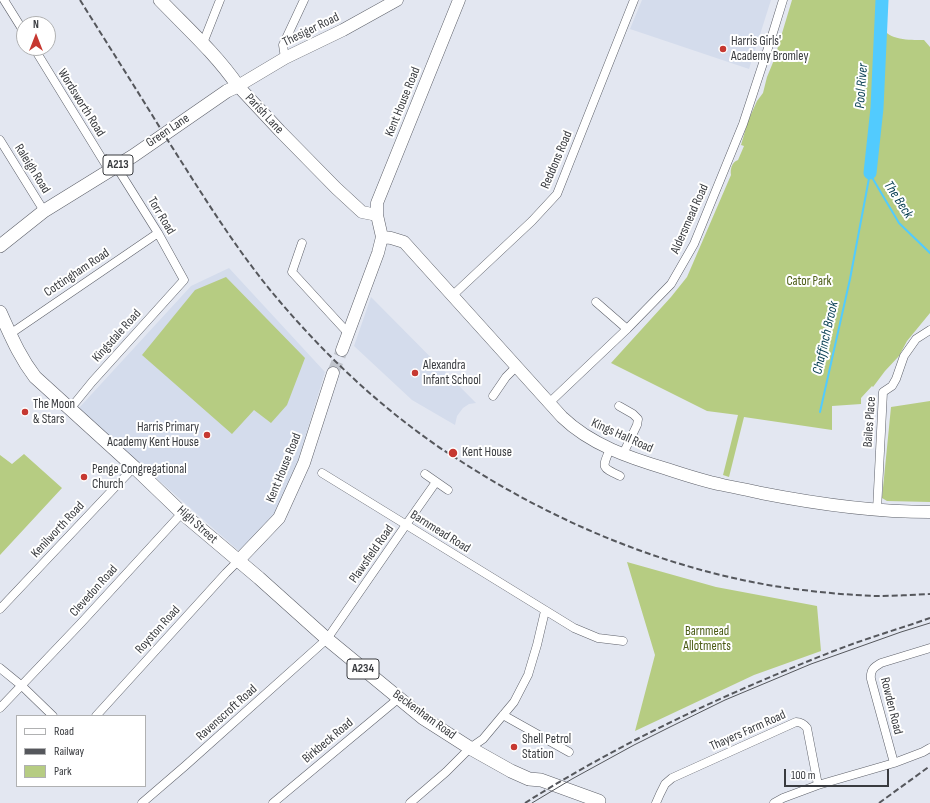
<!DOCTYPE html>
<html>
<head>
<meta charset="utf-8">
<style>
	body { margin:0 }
	#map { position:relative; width:930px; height:803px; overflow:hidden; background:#e3e7f1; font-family:"Sofia Sans Condensed",sans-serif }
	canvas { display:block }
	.legend { position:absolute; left:16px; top:715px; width:130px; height:72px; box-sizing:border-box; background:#fff; border:1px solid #b0b1b2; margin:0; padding:5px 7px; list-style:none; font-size:12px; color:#393b3f }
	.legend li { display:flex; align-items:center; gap:8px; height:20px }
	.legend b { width:20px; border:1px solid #b0b1b2 }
	.north { position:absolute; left:16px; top:16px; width:40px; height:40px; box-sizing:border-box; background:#fff; border:1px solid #b0b1b2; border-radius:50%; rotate:0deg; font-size:11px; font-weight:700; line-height:16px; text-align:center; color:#393b3f }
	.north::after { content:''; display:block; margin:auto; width:14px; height:18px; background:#c63831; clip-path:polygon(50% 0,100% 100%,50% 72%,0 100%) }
	.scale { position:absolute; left:784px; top:769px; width:105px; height:18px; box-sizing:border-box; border:2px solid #393b3f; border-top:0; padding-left:5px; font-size:12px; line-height:14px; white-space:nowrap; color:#393b3f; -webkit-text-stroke:3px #fff; paint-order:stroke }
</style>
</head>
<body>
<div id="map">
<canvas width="930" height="803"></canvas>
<ul class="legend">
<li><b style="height:5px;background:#fff"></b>Road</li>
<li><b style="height:5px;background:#55575c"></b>Railway</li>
<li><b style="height:11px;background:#b6cc82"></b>Park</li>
</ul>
<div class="north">N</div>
<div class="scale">100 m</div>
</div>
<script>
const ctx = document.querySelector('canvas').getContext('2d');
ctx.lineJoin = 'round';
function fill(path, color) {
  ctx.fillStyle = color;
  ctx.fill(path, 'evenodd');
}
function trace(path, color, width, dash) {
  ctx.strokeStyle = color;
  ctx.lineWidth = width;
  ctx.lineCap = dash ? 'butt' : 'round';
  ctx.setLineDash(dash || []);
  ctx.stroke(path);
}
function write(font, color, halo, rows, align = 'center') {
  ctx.font = font + ' "Sofia Sans Condensed",sans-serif';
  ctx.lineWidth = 4;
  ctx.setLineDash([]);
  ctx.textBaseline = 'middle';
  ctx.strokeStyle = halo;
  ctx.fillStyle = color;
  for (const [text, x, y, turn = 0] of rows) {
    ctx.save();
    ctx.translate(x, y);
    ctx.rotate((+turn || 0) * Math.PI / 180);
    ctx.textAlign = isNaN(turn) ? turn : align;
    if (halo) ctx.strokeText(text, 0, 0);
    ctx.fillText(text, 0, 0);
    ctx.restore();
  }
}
fill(new Path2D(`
	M642,0H771L749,69L630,29Z
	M229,268L325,372L297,464L274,516L239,551L78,409L191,286Z
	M371,297L476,403L469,404L463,408L457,416L455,425L412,400L354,346Z`), '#d4dcec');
fill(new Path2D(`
	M792,0H885C885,8 883,17 883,25C884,41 913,40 924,40L930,47V313L907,341L899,356L885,371L873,387L872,386L861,398V404L832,406V430L744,417L729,477L723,475L738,415L707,411L611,363L671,297L687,277L731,175C730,169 732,162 738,160L744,146L741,145L748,121L757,101L763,93L767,77L774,60ZM876,96L880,101L876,149L874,148L872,160L875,109Z
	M226,277L305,358L287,405L271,423L254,410L232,434L142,355L195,290Z
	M930,401V502L887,501L882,498L891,407Z
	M24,454L62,488L0,555V455L12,464Z
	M627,562L716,587L817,606L821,651L754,675L635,731L655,655Z`), '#b6cc82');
trace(new Path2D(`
	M870,174L899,223L930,253
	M820,412L850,279L870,173`), '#52cbfe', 2);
trace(new Path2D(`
	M870,173L877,108L882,0`), '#52cbfe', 13);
trace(new Path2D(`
	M333,373L342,350`), '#c1c5cd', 12, [12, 6]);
const street = new Path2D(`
	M4,0L24,32
	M203,43L220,0
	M34,48L109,170
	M285,58L283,45L304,0
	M0,140L44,211
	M302,243L292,272L348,333
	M452,296L532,221L557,194L634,0
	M596,302L627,329
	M10,334L158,233
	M493,396L506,377L516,367
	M549,403L627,329L671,284L694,244L743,124L771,39L783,0
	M619,406L633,414L638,419L637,425L623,454
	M70,409L92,382L184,280L158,233L116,166
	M610,449C602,468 601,467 620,476
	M322,473L574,628L598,638L623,641
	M425,474L448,490
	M877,510L883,392L892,386L896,379L904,356L916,339L930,330
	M0,609L134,467
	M0,668L22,686L53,716
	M0,708L81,623L182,513
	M503,715L569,752
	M96,716L226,573L238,561
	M894,763L871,679C870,670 874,667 881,663L930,648
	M142,803L185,766L327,639L410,519L436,482
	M273,803L399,698
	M410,803L446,772L470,748L483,739L514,702L528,675L537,645L545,611
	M656,803L660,794L665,784L672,778L796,722C801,722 804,724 807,728L818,785
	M774,803L783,798L818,785L894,763L923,752L930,748`);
const secondary = new Path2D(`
	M459,0L377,203V215L382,237L391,238L404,242L562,417C591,445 630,458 667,469C685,475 704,481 723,485C736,488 749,490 761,493C817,504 873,512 930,512
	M377,215L362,212L336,188L280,131L238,86L285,58L343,30L397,0
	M342,350L378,253L382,237
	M238,561L279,518L304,463L333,373`);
const primary = new Path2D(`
	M0,246L44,211L133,156L227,91L238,86C216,54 187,28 160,0
	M0,312C11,336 19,356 35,377L134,467L182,513L259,578L327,639L423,718L470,748L511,771L529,779L541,780L599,801`);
trace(street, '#5e616a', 9);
trace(secondary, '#5e616a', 13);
trace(primary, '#5e616a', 14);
trace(street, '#fff', 8);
trace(secondary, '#fff', 12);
trace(primary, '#fff', 13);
trace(new Path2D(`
	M532,803L572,779L634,745L670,727L725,700L811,664L901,632L930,623`), '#55575c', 1);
trace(new Path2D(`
	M80,0C108,45 137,90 165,136C199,189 231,242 271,291C319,349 374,402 436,445C444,451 452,455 459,460C560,526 683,576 803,590C827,593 851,595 875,596C893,596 912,595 930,594
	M525,803C598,757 675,718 754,684C784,671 815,658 847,646C874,636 902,628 930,618
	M879,803L930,766`), '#55575c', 2, [6, 3]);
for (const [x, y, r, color] of [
	[723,49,4,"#c63831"],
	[415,373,4,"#c63831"],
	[25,412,4,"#c63831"],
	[207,435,4,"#c63831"],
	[453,453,5,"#c63831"],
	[84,477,4,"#c63831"],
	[514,747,4,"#c63831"]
]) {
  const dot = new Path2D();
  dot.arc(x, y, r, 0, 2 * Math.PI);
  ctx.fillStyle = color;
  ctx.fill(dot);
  trace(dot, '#fff', 1.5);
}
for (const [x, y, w] of [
	[118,165,30],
	[363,669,32]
]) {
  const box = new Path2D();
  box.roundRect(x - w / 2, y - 10, w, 20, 3);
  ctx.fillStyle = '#fff';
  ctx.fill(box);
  trace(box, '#393b3f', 1);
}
write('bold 12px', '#393b3f', null, [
	["A213",118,165],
	["A234",363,669]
]);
write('13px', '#393b3f', '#fff', [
	["Thesiger Road",311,30,-26],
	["Kent House Road",403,102,-68],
	["Wordsworth Road",81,103,58],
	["Parish Lane",264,114,47],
	["Green Lane",168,131,-34],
	["Reddons Road",557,160,-67],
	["Raleigh Road",32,169,58],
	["Torr Road",161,216,59],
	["Aldersmead Road",690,219,-66],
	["Cottingham Road",77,273,-34],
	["Kingsdale Road",117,336,-48],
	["Bailes Place",870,422,-86],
	["Kings Hall Road",622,436,24],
	["Kent House Road",284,468,-68],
	["High Street",197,525,42],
	["Kenilworth Road",58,530,-47],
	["Barnmead Road",440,532,32],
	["Plawsfield Road",372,554,-55],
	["Clevedon Road",94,591,-48],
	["Royston Road",158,630,-48],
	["Rowden Road",891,706,76],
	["Ravenscroft Road",227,713,-42],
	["Beckenham Road",424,715,36],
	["Thayers Farm Road",748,731,-24],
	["Birkbeck Road",328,741,-40]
]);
write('13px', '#393b3f', '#fff', [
	["Harris Girls'",731,42],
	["Academy Bromley",731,57],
	["Alexandra",423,366],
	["Infant School",423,381],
	["The Moon",33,405],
	["& Stars",33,420],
	["Harris Primary",199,428,"right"],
	["Academy Kent House",199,443,"right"],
	["Kent House",462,453],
	["Penge Congregational",92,470],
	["Church",92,485],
	["Shell Petrol",522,740],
	["Station",522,755]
], 'left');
write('13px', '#4a5b14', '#fff', [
	["Cator Park",809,282],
	["Barnmead",707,632],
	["Allotments",707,647]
]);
write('italic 14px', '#063d51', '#fff', [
	["Pool River",862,86,-86],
	["The Beck",898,200,57],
	["Chaffinch Brook",826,338,-77]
]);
</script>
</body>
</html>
